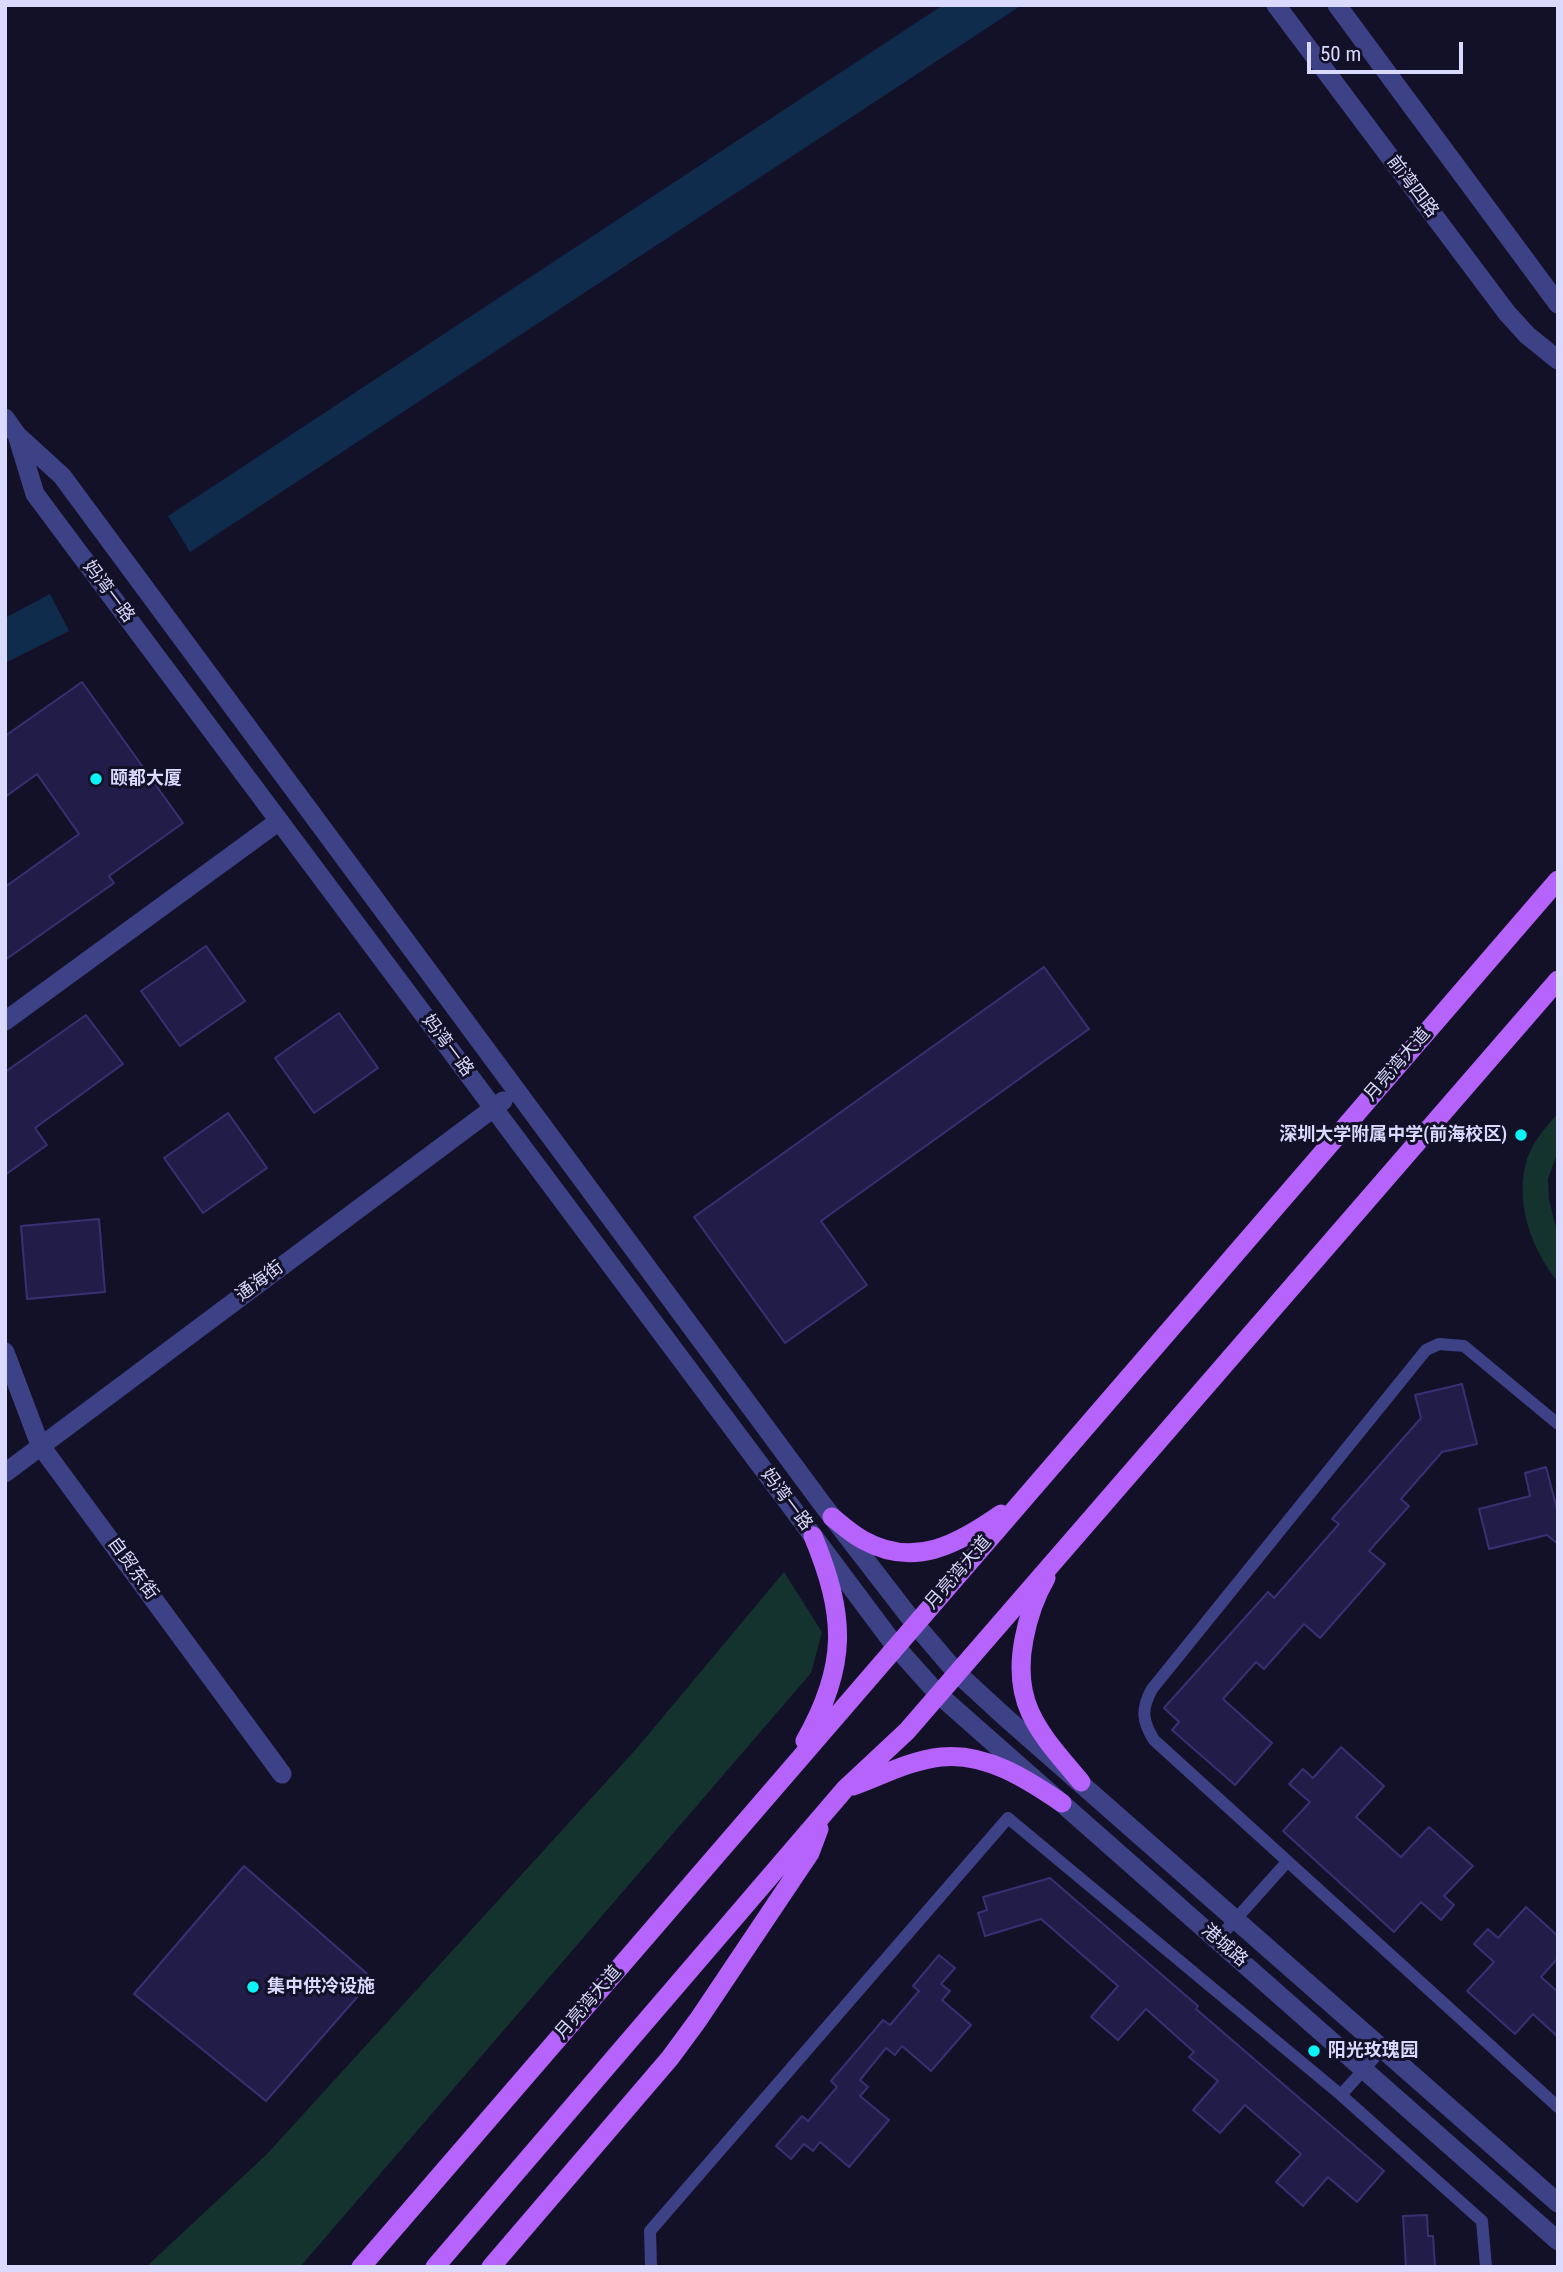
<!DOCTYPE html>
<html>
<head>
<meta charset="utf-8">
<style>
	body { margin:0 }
	#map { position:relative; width:1563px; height:2272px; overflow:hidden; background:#131128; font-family:"Roboto Condensed",sans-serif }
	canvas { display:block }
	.frame { position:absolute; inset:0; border:7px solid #dad9fe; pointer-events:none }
	.scale { position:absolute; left:1307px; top:42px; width:156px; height:32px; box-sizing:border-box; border:4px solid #dad9fe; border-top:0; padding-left:9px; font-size:21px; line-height:24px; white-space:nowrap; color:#dad9fe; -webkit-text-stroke:5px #131128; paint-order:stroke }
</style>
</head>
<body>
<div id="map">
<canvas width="1563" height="2272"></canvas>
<div class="frame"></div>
<div class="scale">50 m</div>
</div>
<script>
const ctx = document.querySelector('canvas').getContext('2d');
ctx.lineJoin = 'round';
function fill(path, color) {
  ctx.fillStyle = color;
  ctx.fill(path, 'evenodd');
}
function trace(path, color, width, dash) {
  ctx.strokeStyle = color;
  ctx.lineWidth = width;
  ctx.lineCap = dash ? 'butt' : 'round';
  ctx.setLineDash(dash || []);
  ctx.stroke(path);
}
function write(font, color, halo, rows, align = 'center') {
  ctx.font = font + ' "Roboto Condensed","Noto Sans SC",sans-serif';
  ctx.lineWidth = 6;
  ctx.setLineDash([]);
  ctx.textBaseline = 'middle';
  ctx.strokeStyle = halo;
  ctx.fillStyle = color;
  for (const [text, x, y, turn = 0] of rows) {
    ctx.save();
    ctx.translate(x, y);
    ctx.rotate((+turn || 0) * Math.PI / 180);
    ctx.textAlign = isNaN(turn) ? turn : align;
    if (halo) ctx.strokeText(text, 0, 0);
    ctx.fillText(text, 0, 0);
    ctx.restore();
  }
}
fill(new Path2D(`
	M1558,1113V1151L1548,1179L1549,1200L1558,1235V1282C1531,1249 1514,1201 1527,1159C1533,1141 1546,1127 1558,1113Z
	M784,1572L822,1632L811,1673L300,2267H146L267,2154L637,1748Z`), '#14322e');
fill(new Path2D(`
	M943,5H1022L190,552L168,516Z
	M50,594L69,631L5,663V618Z`), '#102c4c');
const building = new Path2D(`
	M82,682L183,823L109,876L114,883L5,960V887L79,834L37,774L5,797V736Z
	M206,946L245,1001L180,1046L141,991Z
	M1044,967L1089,1029L821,1221L867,1285L785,1343L694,1217Z
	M339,1013L378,1068L314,1113L275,1058Z
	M86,1015L123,1064L35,1128L47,1145L5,1175V1072Z
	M228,1113L267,1168L203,1213L164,1158Z
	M99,1219L105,1292L27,1299L21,1226Z
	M1462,1384L1477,1444L1442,1452L1401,1499L1409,1506L1369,1551L1385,1564L1320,1638L1304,1624L1264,1669L1256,1662L1223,1699L1272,1743L1235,1785L1172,1730L1179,1722L1164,1708L1268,1592L1274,1598L1339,1524L1332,1519L1421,1418L1415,1395Z
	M1546,1467L1558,1513V1544L1547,1535L1489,1549L1479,1509L1530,1496L1525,1473Z
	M1341,1747L1384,1786L1356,1817L1401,1857L1429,1827L1473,1866L1444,1896L1454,1905L1441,1920L1421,1902L1394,1932L1283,1831L1310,1802L1289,1784L1303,1769L1313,1778Z
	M244,1866L373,1979L266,2101L134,1994Z
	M1050,1878L1198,2006L1196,2009L1384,2171L1357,2202L1328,2177L1303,2206L1276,2182L1301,2154L1245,2105L1220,2133L1193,2110L1218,2081L1189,2057L1194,2052L1146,2009L1118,2040L1091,2017L1118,1986L1041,1919L985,1936L978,1913L987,1910L983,1897Z
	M1526,1907L1558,1936V1958L1541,1977L1558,1992V2037L1533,2014L1515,2034L1467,1991L1494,1962L1474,1944L1488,1929L1498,1938Z
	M939,1955L955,1968L941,1984L950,1991L942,2000L971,2025L931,2071L902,2046L895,2055L886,2048L860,2080L868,2087L860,2096L889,2120L849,2167L820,2142L813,2151L804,2144L791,2159L776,2146L802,2116L808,2121L837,2087L831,2081L883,2020L890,2025L919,1991L913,1986Z
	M1427,2215L1428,2236H1433L1435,2267H1406L1403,2216Z`);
fill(building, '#221d48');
trace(building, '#383073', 2);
trace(new Path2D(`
	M1558,1424L1464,1346L1439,1344L1426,1350L1152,1689C1141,1709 1142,1721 1154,1740L1558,2107
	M1217,1940L1287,1862
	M1341,2095L1382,2049
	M651,2267L650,2231L1008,1818L1341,2095L1482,2221L1486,2267`), '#3d4185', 12);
trace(new Path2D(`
	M5,1021L279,821
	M5,1352L40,1445L282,1774`), '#3d4185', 19);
trace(new Path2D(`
	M1276,5L1507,313L1527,335L1558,360
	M1337,5L1558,304
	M5,418L17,435L62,476L823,1505L915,1624L956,1672L1005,1717L1558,2203
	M17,435L35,494L896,1647L938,1694L1558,2241
	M5,1473L503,1101`), '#3d4185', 19);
trace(new Path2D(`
	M832,1517C842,1525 852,1534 863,1540C915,1569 957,1544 1001,1514
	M1046,1578C1035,1597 1028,1618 1024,1639C1011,1706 1041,1734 1081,1782
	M805,1741C848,1665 846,1616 813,1536
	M853,1786C881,1776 911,1760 941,1757C985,1752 1027,1779 1062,1803
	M361,2267L1558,880
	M435,2267L845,1789L907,1731L1558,980
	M491,2267L670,2058L698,2020L810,1853L819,1829`), '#b563fa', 19);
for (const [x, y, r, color] of [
	[96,779,7,"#0bf3f7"],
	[1521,1135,7,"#0bf3f7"],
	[253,1987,7,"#0bf3f7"],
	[1314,2051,7,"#0bf3f7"]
]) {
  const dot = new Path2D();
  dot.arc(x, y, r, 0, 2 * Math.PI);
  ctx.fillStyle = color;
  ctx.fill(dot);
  trace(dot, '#131128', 2.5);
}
write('18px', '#dad9fe', '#131128', [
	["前湾四路",1412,187,53],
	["妈湾一路",108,592,53],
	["妈湾一路",447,1046,53],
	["月亮湾大道",1398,1065,-49],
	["通海街",260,1282,-37],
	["妈湾一路",786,1500,53],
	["自贸东街",132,1569,54],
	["月亮湾大道",959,1573,-49],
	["港城路",1224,1946,41],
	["月亮湾大道",589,2003,-49]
]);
write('bold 18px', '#dad9fe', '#131128', [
	["颐都大厦",110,779],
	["深圳大学附属中学(前海校区)",1507,1135,"right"],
	["集中供冷设施",267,1987],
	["阳光玫瑰园",1328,2051]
], 'left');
</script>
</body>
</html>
